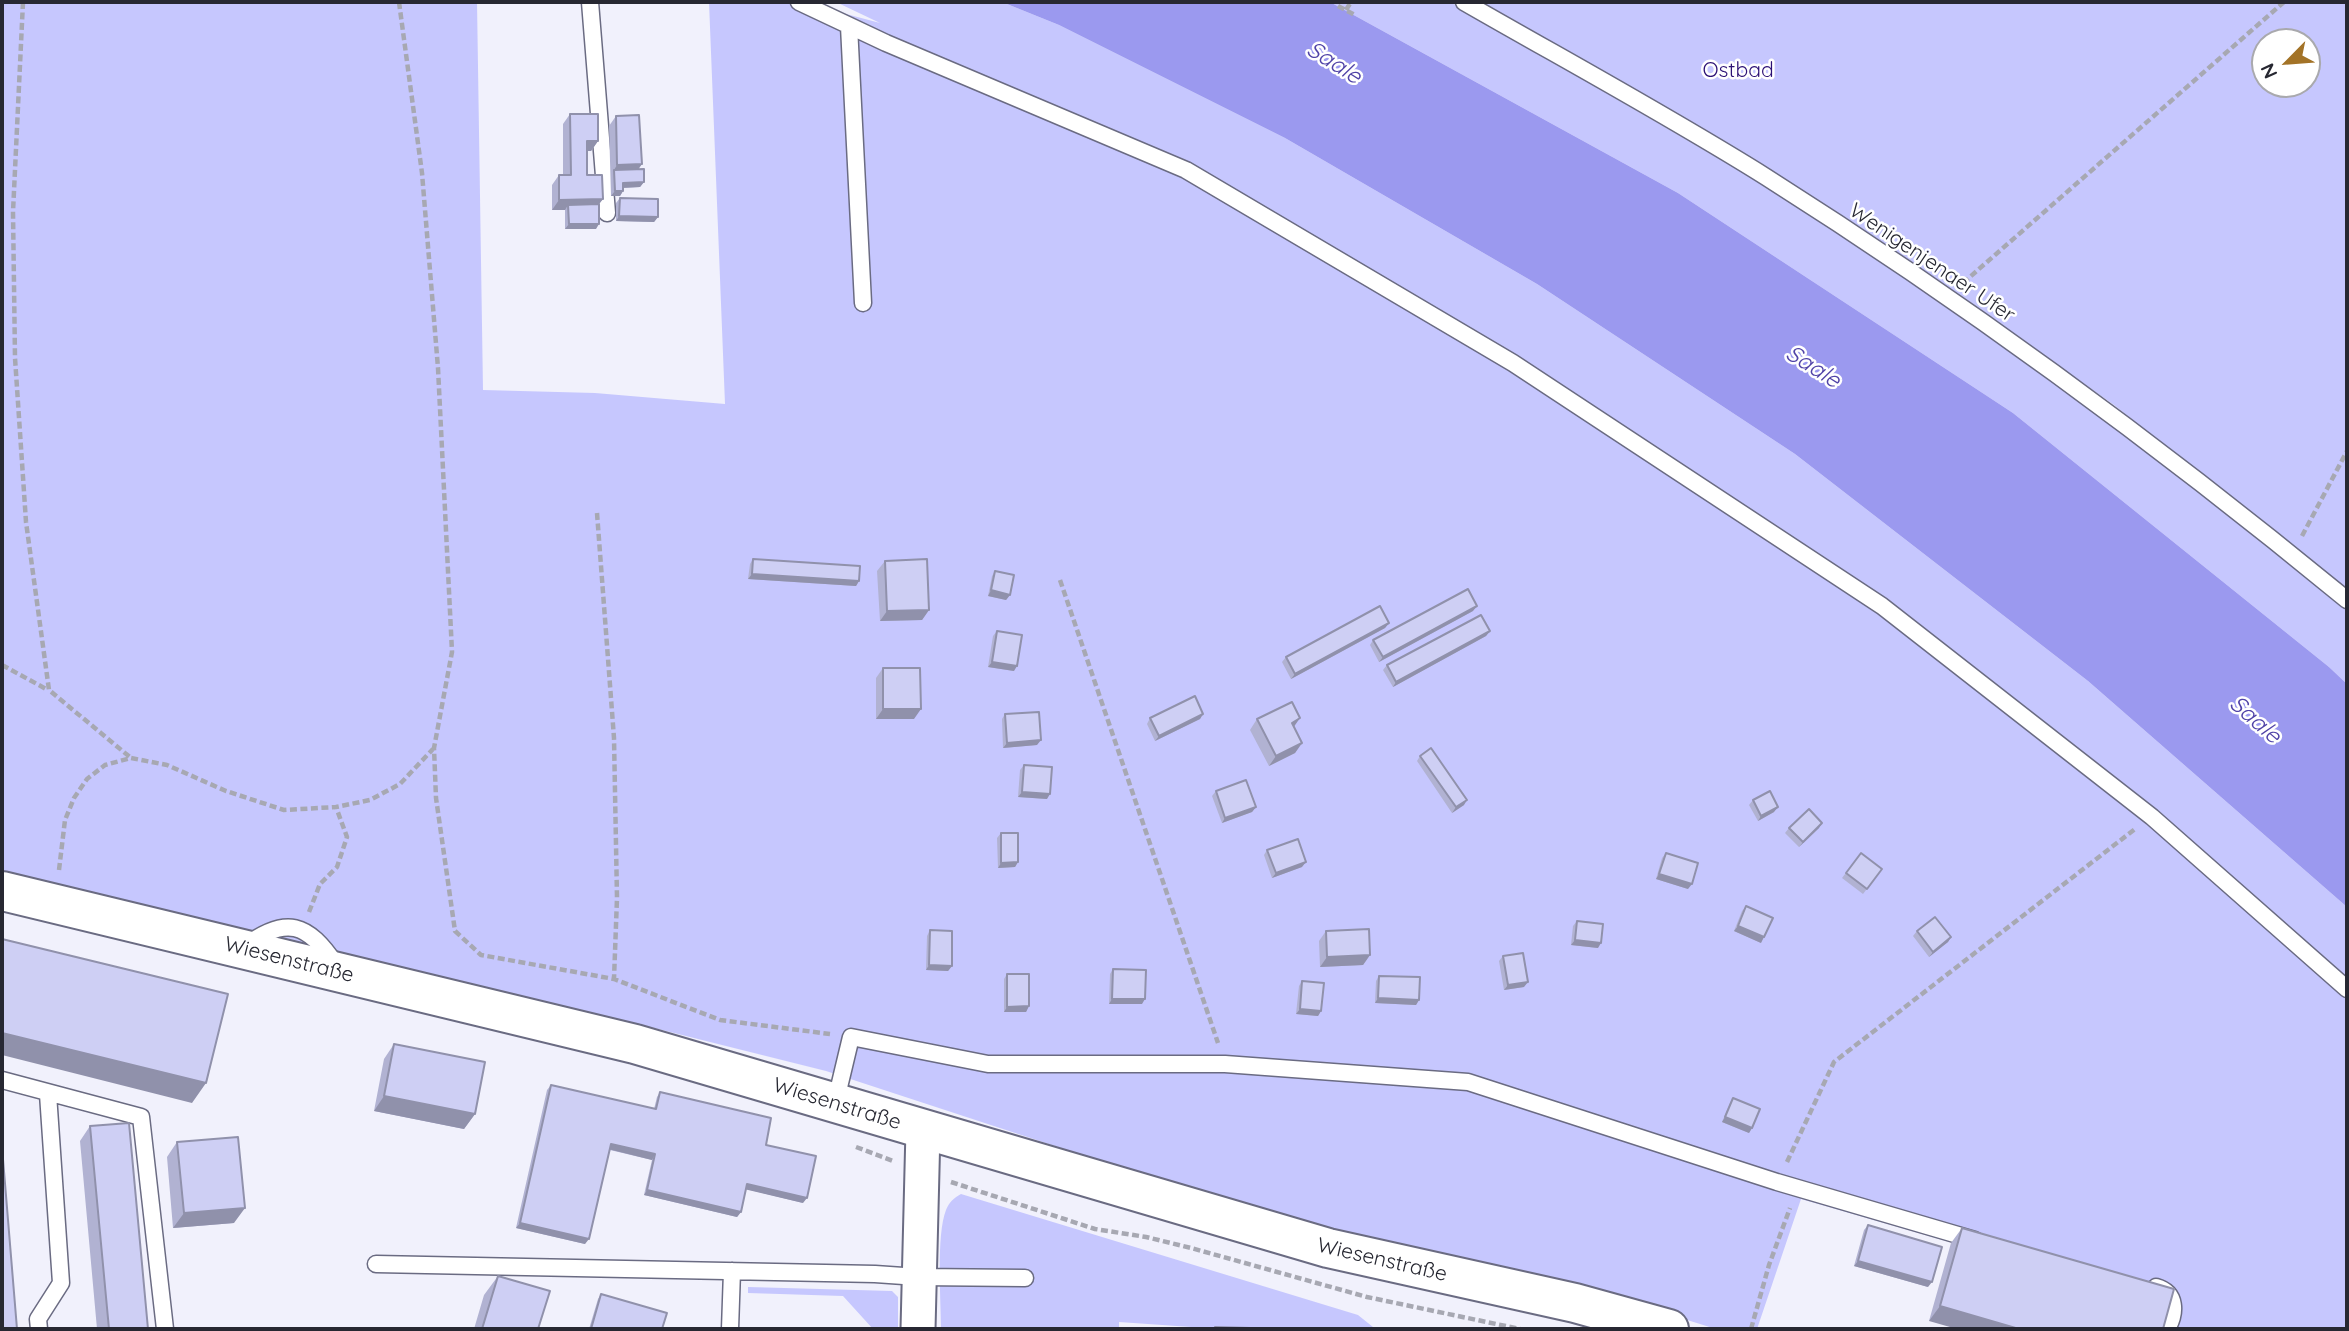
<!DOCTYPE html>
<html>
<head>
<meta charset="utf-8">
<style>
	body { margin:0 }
	#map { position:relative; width:2349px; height:1331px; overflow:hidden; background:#f1f1fc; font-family:Quicksand,sans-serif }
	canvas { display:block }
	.frame { position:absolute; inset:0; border:4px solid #272832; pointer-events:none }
	.north { position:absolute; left:2251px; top:28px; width:70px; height:70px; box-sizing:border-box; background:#fff; border:2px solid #a9a9ad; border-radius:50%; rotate:245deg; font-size:19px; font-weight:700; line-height:28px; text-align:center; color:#272832 }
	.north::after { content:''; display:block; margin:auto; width:24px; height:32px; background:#a37327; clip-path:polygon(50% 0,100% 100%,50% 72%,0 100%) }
</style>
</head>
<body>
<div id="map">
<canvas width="2349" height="1331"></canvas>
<div class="frame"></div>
<div class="north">N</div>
</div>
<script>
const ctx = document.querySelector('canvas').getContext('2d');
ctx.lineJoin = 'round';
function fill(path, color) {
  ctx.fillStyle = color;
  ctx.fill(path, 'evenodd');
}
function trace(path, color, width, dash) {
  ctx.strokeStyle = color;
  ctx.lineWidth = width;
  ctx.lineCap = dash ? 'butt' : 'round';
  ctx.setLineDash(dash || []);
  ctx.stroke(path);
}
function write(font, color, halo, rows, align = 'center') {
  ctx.font = font + ' Quicksand,sans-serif';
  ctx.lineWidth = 5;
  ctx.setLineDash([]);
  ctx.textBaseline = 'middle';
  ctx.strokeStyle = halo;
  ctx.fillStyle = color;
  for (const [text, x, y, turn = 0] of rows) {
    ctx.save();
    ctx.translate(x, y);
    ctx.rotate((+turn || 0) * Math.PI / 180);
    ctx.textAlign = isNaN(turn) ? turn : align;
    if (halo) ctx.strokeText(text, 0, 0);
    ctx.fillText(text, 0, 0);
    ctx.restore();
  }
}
fill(new Path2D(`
	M2,2H477L483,390L595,393L725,404L709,2H801L880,23L836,2H1002L1059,25L1285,138L1537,284L1795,454L2088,681L2347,907V1329H2160L2057,1273L1801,1199L1757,1329H1716L1575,1285L1358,1237L1180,1187L826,1071L658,1029L302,947L2,871Z
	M1330,2H1450L1761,183L1961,314L2105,417L2269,545L2347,610V684L2329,667L2013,413L1678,193Z
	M1478,2H2347V591L2114,405L1969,303ZM2265,42H2307V84H2265Z
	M961,1194L1358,1315L1373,1327L1220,1329L1119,1322V1329H941C941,1299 936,1236 946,1210C949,1202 954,1198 961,1194Z
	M748,1287L892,1291L898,1297V1329H873L843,1296L748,1293Z`), '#c6c7fe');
fill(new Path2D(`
	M1002,2H1330L1678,193L2013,413L2329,667L2347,684V907L2088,681L1795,454L1537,284L1285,138L1059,25Z`), '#9b99ef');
const lane = new Path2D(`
	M590,2L607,213
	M799,2L886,43L1186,170L1513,363L1882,606L2152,817L2347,989
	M1464,2C1565,60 1667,115 1766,177C1970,306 2161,447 2347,600
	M849,26L863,303
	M244,947C286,915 308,923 336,965
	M2,1080L141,1117L165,1329
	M835,1104L851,1037L988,1064H1225L1468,1082L1777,1182L1975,1240
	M376,1264L875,1274L918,1277L1025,1278
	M2156,1287C2177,1293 2176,1313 2167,1329
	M39,1329L38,1319L61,1283L48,1094
	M730,1329L732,1271`);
const street = new Path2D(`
	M918,1329L923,1130`);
const secondary = new Path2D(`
	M2,891L635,1044L1328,1248L1575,1303L1669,1329`);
trace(lane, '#6a6b82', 19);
trace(street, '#6a6b82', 37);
trace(secondary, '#6a6b82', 42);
trace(new Path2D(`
	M23,2L13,212L15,358L26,522L49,690L131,758
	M399,2L422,173L438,368L452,652L434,748L436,798L455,931L481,955L614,979L720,1020L830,1034
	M1338,6L1355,15
	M1346,10L1351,2
	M1963,283L2284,2
	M597,513L614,738L617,898L614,979
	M2302,536L2347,451
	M1060,580L1218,1043
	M2,665L48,690
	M59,870L65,820L74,798L87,779L105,765L131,758L167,765L226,791L284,810L336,807L370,800L400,784L433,749
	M309,912L320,884L337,867L347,837L336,807
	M856,1147L893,1161
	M1787,1162L1834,1062L2135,829
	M951,1182L1095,1229L1146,1237L1191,1248L1367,1297L1520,1329
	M1751,1329L1769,1265L1790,1208`), '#a7a8b2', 4.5, [7, 3.5]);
trace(lane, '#fff', 16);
trace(street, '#fff', 33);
trace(secondary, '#fff', 38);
fill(new Path2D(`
	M570,114L598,141L591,151H587V175L603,199L599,204L596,229H565V210H552V185L559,175H563V124Z
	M616,116L642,164L638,169L644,182L640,187L623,188V191L620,196H611L609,126Z
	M620,198L658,217L654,222L616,221V203Z
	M753,559L859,581L856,586L748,579L750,564Z
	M885,561L929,610L922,620L880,621L877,571Z
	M995,571L1010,595L1006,600L988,596L992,576Z
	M1473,611L1379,662L1370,645L1373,640Z
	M1389,623L1385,628L1291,679L1282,662L1286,657Z
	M997,631L1014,671L988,667L993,636Z
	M1490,631L1486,636L1393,687L1383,670L1387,665Z
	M883,668L914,719H876V678Z
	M1005,714L1037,745L1003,748L1002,719Z
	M1203,714L1200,719L1155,741L1147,724L1150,718Z
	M1257,719L1302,743L1295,753L1269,766L1250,730Z
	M1420,756L1464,805L1452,813L1417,761Z
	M1024,765L1047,799L1018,797L1020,770Z
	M1216,791L1256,807L1252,812L1222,823L1212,796Z
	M1753,800L1774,812L1758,821L1749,805Z
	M1789,828H1819L1799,847L1785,833Z
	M1001,833L1018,862L1015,867L998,868L997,838Z
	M1267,850L1302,867L1272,878L1264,855Z
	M1666,853L1688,889L1656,879L1662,858Z
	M1861,853L1882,869L1863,894L1842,878Z
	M1746,906L1761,943L1734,931L1742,911Z
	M1577,921L1598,948L1571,945L1573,926Z
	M930,930L952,966L948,971L926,970L927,936Z
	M1326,931L1370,955L1363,965L1320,967L1319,941Z
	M1917,931L1951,937L1948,942L1929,957L1913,936Z
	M1503,956L1524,987L1504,990L1499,961Z
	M1113,969L1142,1004H1109L1110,974Z
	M1007,974L1029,1006L1026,1012H1004V979Z
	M1379,976L1419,1000L1416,1005L1375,1003L1376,981Z
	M1302,981L1321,1011L1318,1016L1296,1014L1299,986Z
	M394,1044L475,1114L464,1129L374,1111L384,1059Z
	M551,1085L654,1109L657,1097L660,1092L766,1145L803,1203L746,1189L741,1212L737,1217L644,1195L652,1160L610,1150L585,1244L516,1228L547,1090Z
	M1733,1098L1752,1128L1749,1133L1722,1122L1730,1103Z
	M90,1126L148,1329H97L80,1141Z
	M177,1142L234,1223L173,1228L167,1157Z
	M1868,1225L1928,1287L1854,1266L1864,1230Z
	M1962,1228L2174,1289L1929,1321L1951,1243Z
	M498,1276L538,1329H474L484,1295Z
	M601,1294L662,1329H589L598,1299Z`), '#b1b2d2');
fill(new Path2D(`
	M587,141H598L591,151H580Z
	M642,164L635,174L614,170L617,165Z
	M644,182L640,187L620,188L623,183Z
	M615,191H623L620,196H611Z
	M603,199L595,209L568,205L565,210H552L559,200Z
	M619,216L658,217L654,222L616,221Z
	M569,224H599L596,229H565Z
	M752,574L859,581L856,586L748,579Z
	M991,590L1010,595L1006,600L988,596Z
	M1477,606L1473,611L1379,662L1383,657Z
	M929,610L922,620L880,621L887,611Z
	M1389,623L1385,628L1291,679L1295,674Z
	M1490,631L1486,636L1393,687L1396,682Z
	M992,662L1017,666L1014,671L988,667Z
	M883,709H921L914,719H876Z
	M1203,714L1200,719L1155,741L1159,736Z
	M1300,718L1293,728L1292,723Z
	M1041,740L1037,745L1003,748L1007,743Z
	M1302,743L1295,753L1269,766L1276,756Z
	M1022,792L1050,794L1047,799L1018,797Z
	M1467,800L1464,805L1452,813L1456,807Z
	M1256,807L1252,812L1222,823L1225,818Z
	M1778,807L1774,812L1758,821L1761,816Z
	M1822,823L1819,828L1799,847L1803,842Z
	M1018,862L1015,867L998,868L1001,863Z
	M1306,862L1302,867L1272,878L1276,873Z
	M1659,874L1692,884L1688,889L1656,879Z
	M1738,926L1764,937L1761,943L1734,931Z
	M1951,937L1948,942L1929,957L1933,952Z
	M1575,940L1601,943L1598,948L1571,945Z
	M1370,955L1363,965L1320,967L1327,957Z
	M929,965L952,966L948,971L926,970Z
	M1528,982L1524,987L1504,990L1508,985Z
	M1378,998L1419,1000L1416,1005L1375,1003Z
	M1112,999H1145L1142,1004H1109Z
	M1029,1006L1026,1012H1004L1007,1007Z
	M1300,1009L1321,1011L1318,1016L1296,1014Z
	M2,1033L206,1083L192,1103L2,1055Z
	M384,1096L475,1114L464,1129L374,1111Z
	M1725,1117L1752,1128L1749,1133L1722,1122Z
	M611,1144L655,1154L652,1160L608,1149Z
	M747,1184L807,1198L803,1203L744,1189Z
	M647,1190L741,1212L737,1217L644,1195Z
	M245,1208L234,1223L173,1228L184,1213Z
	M520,1223L589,1239L585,1244L516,1228Z
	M1858,1261L1932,1282L1928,1287L1854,1266Z
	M1940,1306L2019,1329H1957L1929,1321Z`), '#9091ab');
const building = new Path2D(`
	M570,114H598V141H587V175H602L603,199L559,200V175H571Z
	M639,115L642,164L617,165L616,116Z
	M644,169V182L623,183V191H615L614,170Z
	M620,198L658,199V217L619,216Z
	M599,204V224H569L568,205Z
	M753,559L860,566L859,581L752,574Z
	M927,559L929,610L887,611L885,561Z
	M995,571L1014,575L1010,595L991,590Z
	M1468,589L1477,606L1383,657L1373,640Z
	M1380,606L1389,623L1295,674L1286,657Z
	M1481,615L1490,631L1396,682L1387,665Z
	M997,631L1022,635L1017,666L992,662Z
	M883,668H920L921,709H883Z
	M1195,696L1203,714L1159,736L1150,718Z
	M1292,702L1300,718L1292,723L1302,743L1276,756L1257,719Z
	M1039,712L1041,740L1007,743L1005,714Z
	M1431,748L1467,800L1456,807L1420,756Z
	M1024,765L1052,767L1050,794L1022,792Z
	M1246,780L1256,807L1225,818L1216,791Z
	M1770,791L1778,807L1761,816L1753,800Z
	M1809,809L1822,823L1803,842L1789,828Z
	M1001,833H1018V862L1001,863Z
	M1298,839L1306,862L1276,873L1267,850Z
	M1666,853L1698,863L1692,884L1659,874Z
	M1861,853L1882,869L1867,889L1846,873Z
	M1746,906L1773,918L1764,937L1738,926Z
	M1935,917L1951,937L1933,952L1917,931Z
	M1577,921L1603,924L1601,943L1575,940Z
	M1369,929L1370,955L1327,957L1326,931Z
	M930,930L952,931V966L929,965Z
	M2,939L228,994L206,1083L2,1033Z
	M1523,953L1528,982L1508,985L1503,956Z
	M1113,969L1146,970L1145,999H1112Z
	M1007,974H1029V1006L1007,1007Z
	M1379,976L1420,977L1419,1000L1378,998Z
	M1302,981L1324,983L1321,1011L1300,1009Z
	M394,1044L485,1062L475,1114L384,1096Z
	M551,1085L656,1109L660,1092L771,1118L766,1145L816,1156L807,1198L747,1184L741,1212L647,1190L655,1154L611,1144L589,1239L520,1223Z
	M1733,1098L1760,1109L1752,1128L1725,1117Z
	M129,1123L148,1329H109L90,1126Z
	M238,1137L245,1208L184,1213L177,1142Z
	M2,1147L17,1329H2Z
	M1868,1225L1942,1247L1932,1282L1858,1261Z
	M1962,1228L2174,1289L2163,1329H2019L1940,1306Z
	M498,1276L550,1291L538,1329H482Z
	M601,1294L667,1313L662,1329H591Z
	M1215,1327L1251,1328V1329H1215Z`);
fill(building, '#cecff4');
trace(building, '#9091ab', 2);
write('21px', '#2b1075', '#fff', [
	["Ostbad",1738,71]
]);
write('21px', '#272832', '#fff', [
	["Wenigenjenaer Ufer",1932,263,34],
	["Wiesenstraße",289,960,14],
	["Wiesenstraße",837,1104,17],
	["Wiesenstraße",1382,1260,13]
]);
write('italic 23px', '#5043a7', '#fff', [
	["Saale",1334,63,32],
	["Saale",1813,367,32],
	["Saale",2255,720,41]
]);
</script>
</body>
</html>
